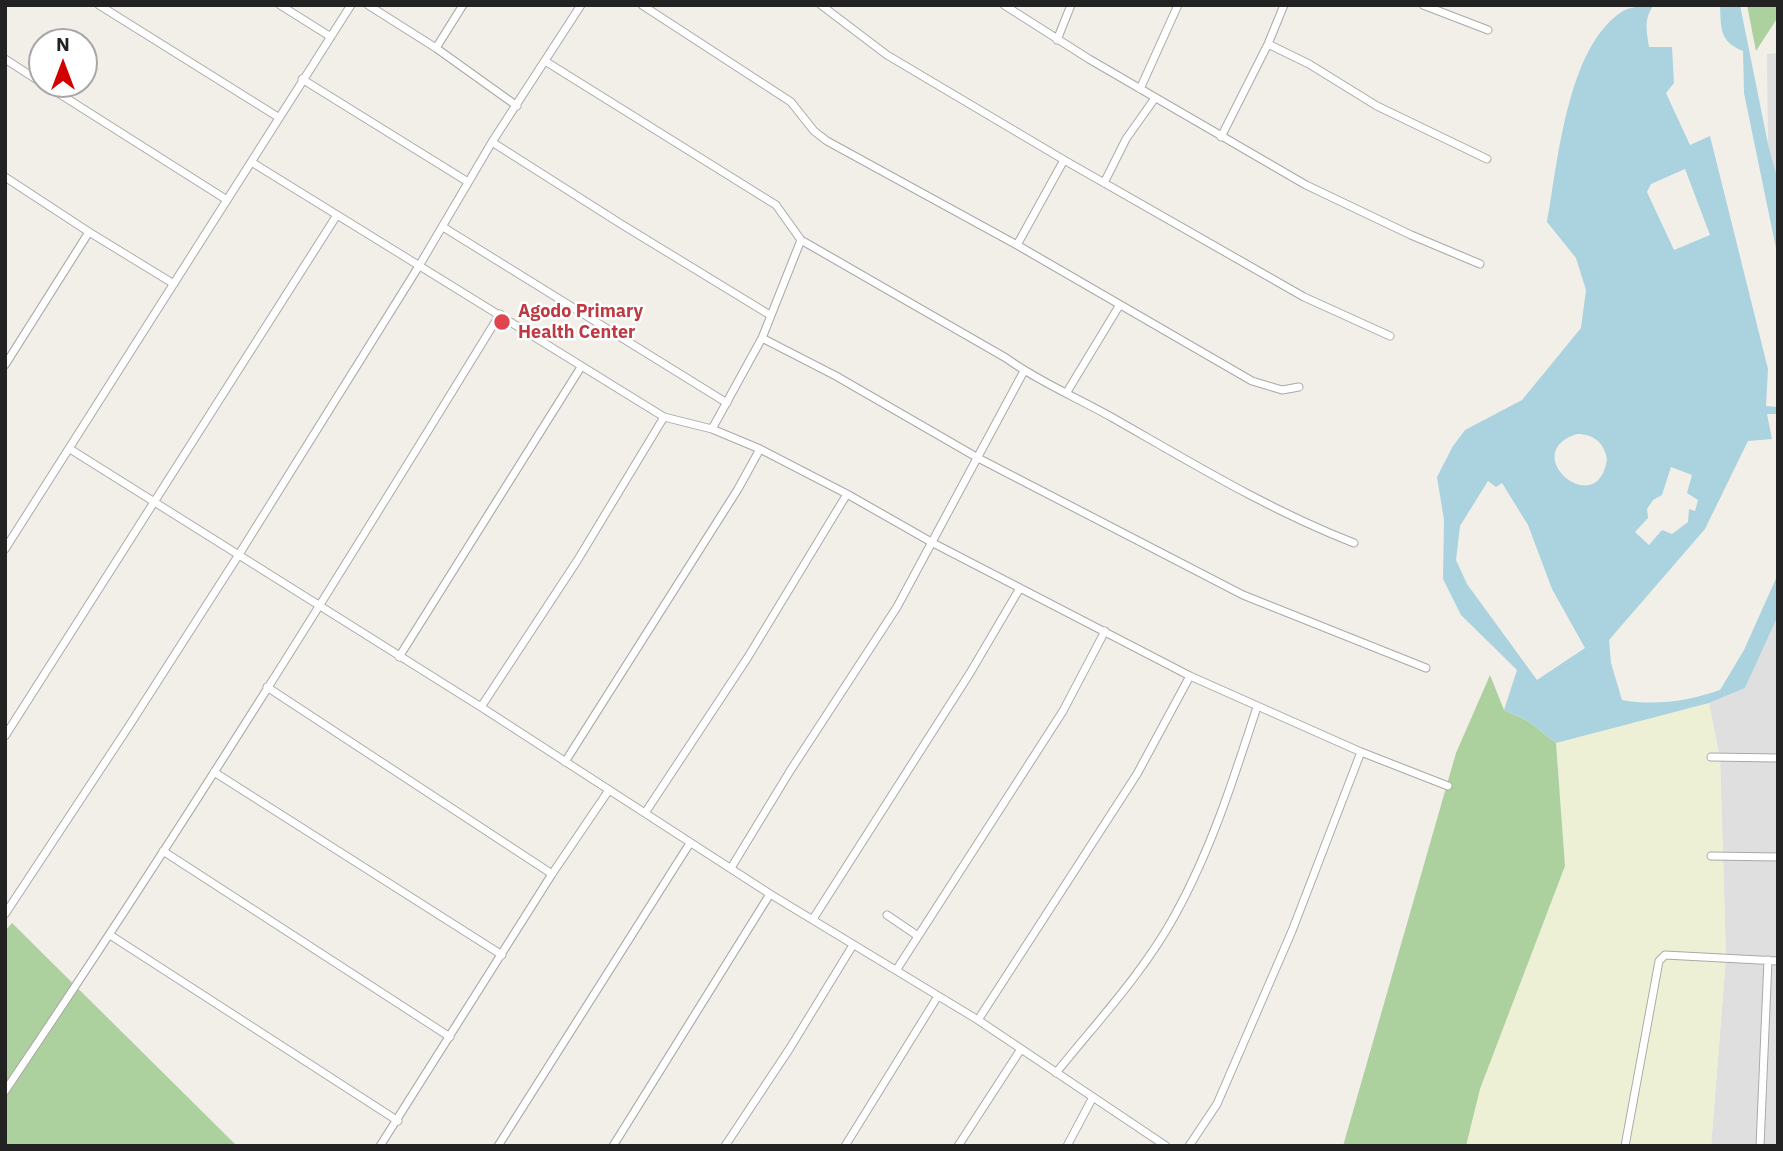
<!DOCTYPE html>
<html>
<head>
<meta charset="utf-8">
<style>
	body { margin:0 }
	#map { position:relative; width:1783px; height:1151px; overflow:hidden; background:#f2efe9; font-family:"IBM Plex Sans",sans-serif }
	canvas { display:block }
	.frame { position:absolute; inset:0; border:7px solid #222; pointer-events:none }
	.north { position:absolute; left:28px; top:28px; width:70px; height:70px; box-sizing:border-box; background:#fff; border:2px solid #a7a7a7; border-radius:50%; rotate:0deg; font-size:19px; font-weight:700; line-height:28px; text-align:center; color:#222 }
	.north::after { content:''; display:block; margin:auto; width:24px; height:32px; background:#d40000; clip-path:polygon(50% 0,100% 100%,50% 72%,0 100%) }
</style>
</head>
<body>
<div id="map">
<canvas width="1783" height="1151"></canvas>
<div class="frame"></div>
<div class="north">N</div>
</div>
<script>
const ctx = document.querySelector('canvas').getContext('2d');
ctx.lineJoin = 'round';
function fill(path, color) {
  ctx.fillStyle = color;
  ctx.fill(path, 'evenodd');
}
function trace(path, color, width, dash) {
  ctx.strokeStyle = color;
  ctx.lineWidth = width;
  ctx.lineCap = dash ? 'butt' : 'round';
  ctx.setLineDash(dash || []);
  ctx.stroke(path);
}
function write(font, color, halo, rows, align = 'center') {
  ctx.font = font + ' "IBM Plex Sans",sans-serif';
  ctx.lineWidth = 5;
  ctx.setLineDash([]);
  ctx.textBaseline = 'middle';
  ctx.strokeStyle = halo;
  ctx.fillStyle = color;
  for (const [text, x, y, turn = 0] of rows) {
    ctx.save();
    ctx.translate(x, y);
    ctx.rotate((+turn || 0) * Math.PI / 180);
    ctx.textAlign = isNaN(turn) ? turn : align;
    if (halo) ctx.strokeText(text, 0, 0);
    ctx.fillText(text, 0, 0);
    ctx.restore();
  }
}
fill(new Path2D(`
	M1778,53V180L1768,144L1767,54Z
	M1778,616V1146H1711L1726,957L1720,759L1709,703L1745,688Z`), '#e0dfdf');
fill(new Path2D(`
	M1709,703L1720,759L1726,957L1711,1146H1466L1480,1089L1565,866L1556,743Z`), '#eef0d5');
fill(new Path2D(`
	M1747,5H1778V17L1756,51Z
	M1490,675L1504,710L1528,721L1556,743L1565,866L1480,1089L1466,1146H1343L1456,753Z
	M12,923L237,1146H5V931Z`), '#add19e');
fill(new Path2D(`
	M1644,5H1654C1643,19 1647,31 1649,47H1672L1674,83L1666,93L1690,145L1710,136L1768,369L1766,406L1778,407V414H1767L1772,439L1748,441L1705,529L1609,640L1611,663L1622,700C1655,706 1688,701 1720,690L1744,650L1778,574V616L1745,688L1709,703L1556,743L1528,721L1504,710L1517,670L1461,615L1443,579L1444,520L1437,477L1453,446L1465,430L1522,400L1581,328L1586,290L1576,258L1547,222C1558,162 1567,46 1623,11C1628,8 1637,7 1644,5ZM1685,169L1710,235L1674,250L1647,192L1651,184ZM1577,434C1594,434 1604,443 1607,459C1598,523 1516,453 1577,434ZM1671,467L1692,475L1687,493L1698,500L1695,511L1689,509L1688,522L1672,534L1662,530L1649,545L1635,532L1648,518L1647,509L1653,500L1662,495ZM1488,481L1496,487L1502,483L1528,525L1552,589L1585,648L1537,680L1467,584L1456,560L1460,526Z
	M1720,5H1740L1768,144L1778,180V258L1744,93L1743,51C1719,42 1721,27 1720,5Z`), '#aad3df');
const minor = new Path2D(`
	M99,5L278,117
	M280,5L331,37
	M368,5L436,48L517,106
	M642,5L791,102L814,131L827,141L1017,245L1252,381L1282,390L1299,387
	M821,5L887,55L1064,160L1304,297L1390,336
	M1004,5L1089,59L1306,185L1411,235L1480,264
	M1423,5L1488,30
	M1057,40L1071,5
	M1268,44L1309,64L1377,106L1487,159
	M436,48L463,5
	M5,59L42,83
	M545,61L776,205L801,240L1006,358C1039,382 1078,398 1113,418C1192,463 1269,510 1354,543
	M302,79L468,182
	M44,84L227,200
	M1140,89L1178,5
	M1221,137L1268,44L1284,5
	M492,142L621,224L770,315
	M253,163L664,417L712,429L760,449L847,494L933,543L1190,676L1361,752L1448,786
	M5,177L89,232L174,284
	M1104,183L1126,139L1155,98
	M443,227L727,403
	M1017,245L1064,160
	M762,338L836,376L978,458L1243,595L1426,668
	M5,365L89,232
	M1067,392L1119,306
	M712,429L762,338L801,240
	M70,449L481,707L770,894L978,1020L1166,1146
	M5,549L351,5
	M399,657L581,367
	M267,687L552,874
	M481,707L577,561L664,417
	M5,736L337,215
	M1711,757L1778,758
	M565,762L738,489L760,449
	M214,772L502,955
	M645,813L748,657L847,494
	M163,851L450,1037
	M1711,856L1778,857
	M731,868L790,771L897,607L1024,371
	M5,914L129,726L238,556L419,266L492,142L581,5
	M887,915L918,936
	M813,919L970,673L1020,588
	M110,935L398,1121
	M897,969L1063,711L1105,631
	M978,1020L1137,774L1190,676
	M1056,1073C1097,1022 1144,972 1175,915C1211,850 1234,778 1257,707
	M5,1091C177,837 339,576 500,314
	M380,1146L552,874L609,790
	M498,1146L690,843
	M613,1146L770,894
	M725,1146L790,1048L853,945
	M845,1146L938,996
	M958,1146L1021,1049
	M1067,1146L1093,1097
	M1189,1146L1217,1104L1292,931L1361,752
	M1625,1146L1659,961L1665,955L1778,961
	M1760,1146L1768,960`);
trace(minor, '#a9a9a9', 9);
trace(minor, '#fff', 7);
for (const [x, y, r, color] of [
	[502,322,9,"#e0444e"]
]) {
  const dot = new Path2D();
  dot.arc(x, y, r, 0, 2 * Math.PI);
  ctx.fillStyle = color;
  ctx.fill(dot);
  trace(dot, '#fff', 2.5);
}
write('bold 18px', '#be3a42', '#fff', [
	["Agodo Primary",518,312],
	["Health Center",518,333]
], 'left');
</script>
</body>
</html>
